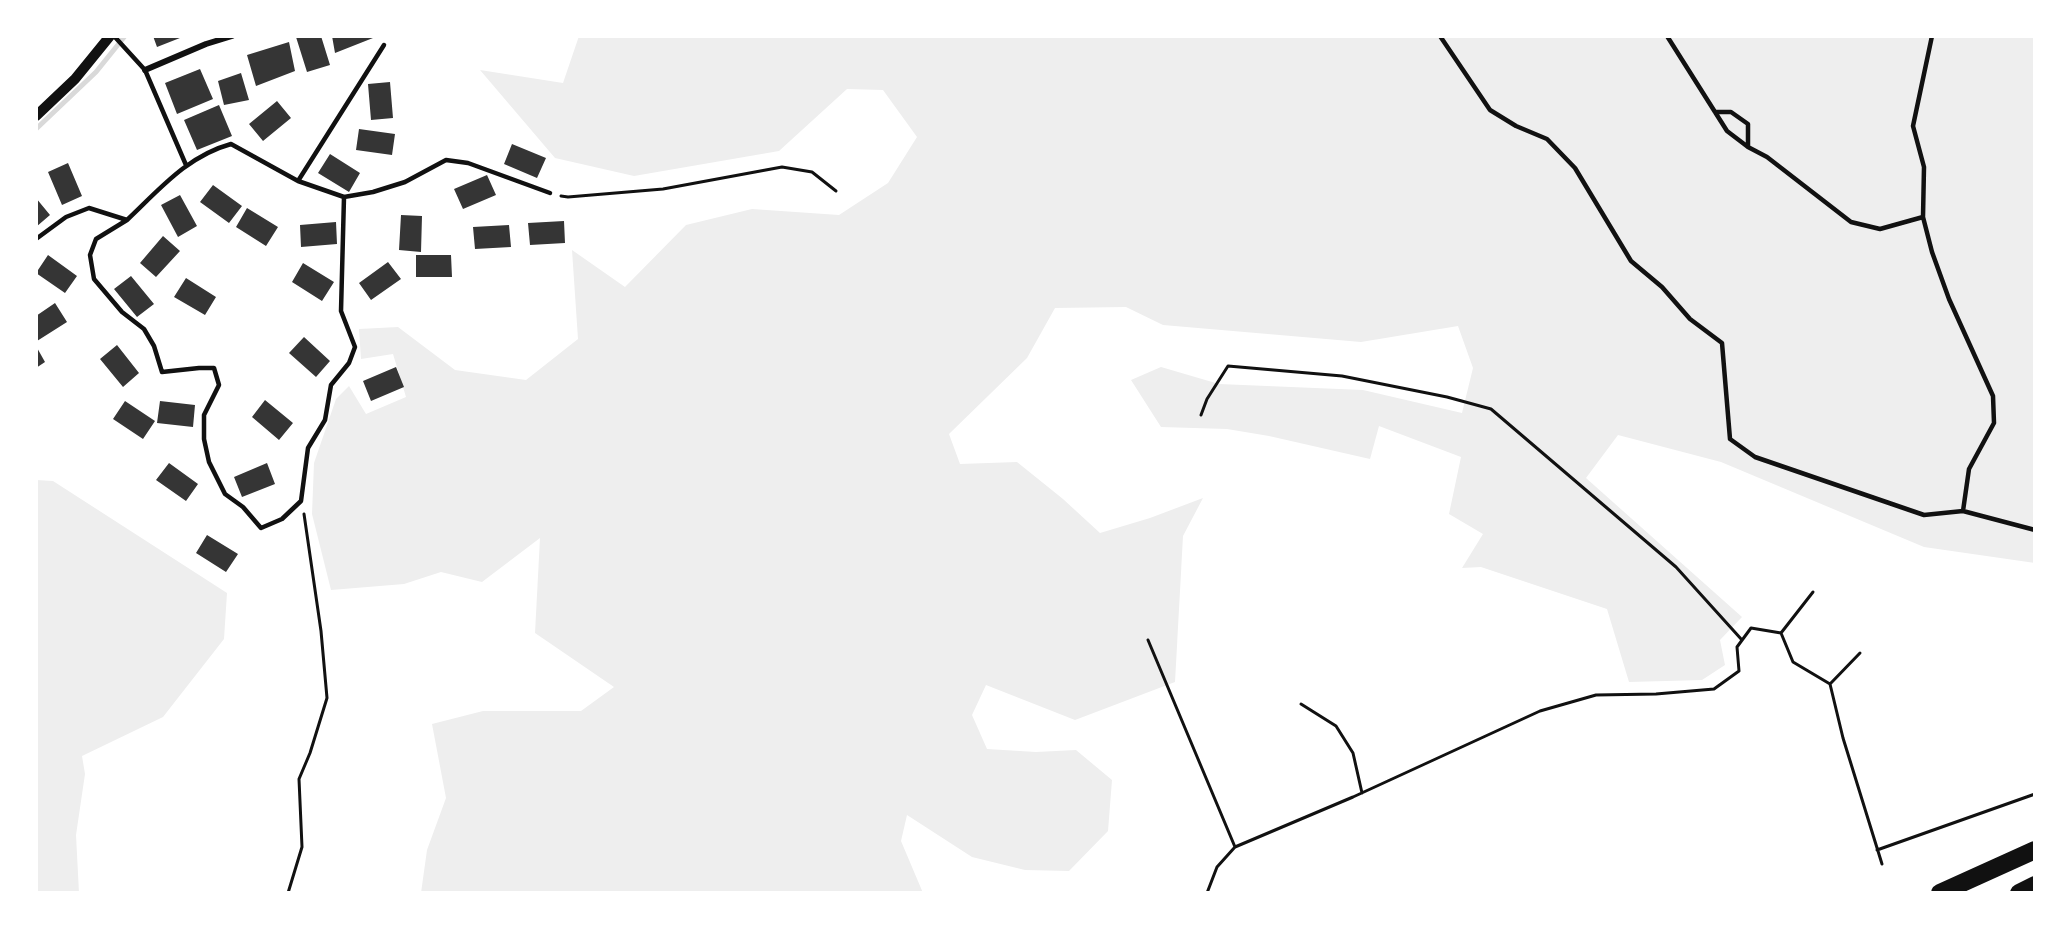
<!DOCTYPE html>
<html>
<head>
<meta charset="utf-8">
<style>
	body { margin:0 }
	#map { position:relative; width:2071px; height:929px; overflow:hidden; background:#fff; font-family:"Fira Sans",sans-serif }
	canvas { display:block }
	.frame { position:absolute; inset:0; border:38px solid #fff; pointer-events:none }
</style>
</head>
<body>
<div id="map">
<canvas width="2071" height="929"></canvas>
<div class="frame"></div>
</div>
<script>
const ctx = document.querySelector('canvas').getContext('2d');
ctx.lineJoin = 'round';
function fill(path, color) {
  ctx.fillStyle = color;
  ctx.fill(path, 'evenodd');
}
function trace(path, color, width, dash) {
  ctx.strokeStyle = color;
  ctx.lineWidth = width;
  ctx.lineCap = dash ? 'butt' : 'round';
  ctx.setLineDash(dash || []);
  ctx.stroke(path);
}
fill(new Path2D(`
	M579,36H2035V563L1924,547L1721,462L1618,435L1586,478L1742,617L1720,640L1725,665L1702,680L1629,682L1607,609L1481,567L1462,568L1483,534L1449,514L1461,457L1379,426L1370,459L1269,436L1227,429L1161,427L1131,380L1161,367L1219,384L1363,390L1462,413L1473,368L1458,326L1361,342L1163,325L1126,307L1055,308L1027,358L949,434L960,464L1017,462L1063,499L1100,533L1150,518L1203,498L1183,536L1175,682L1075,720L986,685L972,715L987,749L1036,752L1076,750L1112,780L1108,831L1069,871L1025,870L972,857L907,815L901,841L923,893H421L427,850L446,798L432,724L483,711H581L614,687L535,633L540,538L482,582L441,572L404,584L331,590L312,514L314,463L336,399L349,386L366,414L406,397L393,354L361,359L359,329L398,327L455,370L526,380L578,339L572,250L625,287L686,225L752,209L839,215L888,183L917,137L883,90L847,89L779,151L634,176L555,158L480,70L563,83Z
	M36,480L53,481L227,593L224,639L163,717L82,756L85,774L76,835L79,893H36Z`), '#eee');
trace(new Path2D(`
	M36,129L96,72L125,36`), '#d9d9d9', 5);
fill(new Path2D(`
	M153,36H185L157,47Z
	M299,36H321L330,65L307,72L296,37Z
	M332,36H372L373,38L335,53Z
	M289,42L295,71L256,86L247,55Z
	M200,69L213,99L177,114L165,83Z
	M241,73L249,100L224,105L218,81Z
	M390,82L393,118L371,120L368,84Z
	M277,101L291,118L263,141L249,124Z
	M219,105L232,136L197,150L184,120Z
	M359,129L395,134L392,155L356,150Z
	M512,144L546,158L537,178L504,164Z
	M330,154L360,173L349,192L318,173Z
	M68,163L82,196L62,205L48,172Z
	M487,175L496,195L463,209L454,189Z
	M213,185L242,206L229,223L200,202Z
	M180,195L197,226L178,237L161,205Z
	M36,198L50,215L36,227Z
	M247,208L278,227L266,246L236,227Z
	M401,215L422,216L421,252L399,250Z
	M564,221L565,243L530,245L528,223Z
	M336,222L337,244L301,247L300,225Z
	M509,225L511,247L475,249L473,227Z
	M163,236L180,251L156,277L140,263Z
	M48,255L77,276L65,293L36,273Z
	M416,255H451L452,277H416Z
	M388,262L401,279L371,300L359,283Z
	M303,263L334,282L322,301L292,282Z
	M131,276L154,304L137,317L114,289Z
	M186,278L216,297L205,315L174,297Z
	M55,303L67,322L37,341L36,316Z
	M304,337L330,361L316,377L289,353Z
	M117,345L139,373L123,387L100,359Z
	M36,346L45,362L36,368Z
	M396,367L404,387L371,401L363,381Z
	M265,400L293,423L279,440L252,417Z
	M125,401L155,421L143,439L113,419Z
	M160,401L195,405L193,427L157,423Z
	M169,463L198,484L186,501L156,480Z
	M267,463L275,484L242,497L234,477Z
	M207,535L238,554L226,572L196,553Z`), '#353535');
trace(new Path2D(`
	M561,196L568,197L663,189L782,167L812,172L836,191
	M1201,415L1207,399L1228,366L1342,376L1447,397L1491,409L1676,567L1742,640
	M1813,592L1781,633L1793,662L1830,684
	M1148,640L1235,847
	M1860,653L1830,684L1843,738L1882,864
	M1301,704L1336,726L1353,753L1362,793
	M1877,850L2035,794
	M288,893L302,847L299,779L310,753L327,698L321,631L304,514
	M1207,893L1217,867L1235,847L1353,797L1540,711L1596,695L1656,694L1714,689L1739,671L1737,647L1751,628L1781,633`), '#111', 3);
trace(new Path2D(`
	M114,36L145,70L186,165
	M1440,36L1490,110L1516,126L1547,139L1575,168L1631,261L1662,287L1690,319L1722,343L1730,439L1755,457L1924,515L1963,511L2035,530
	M1667,36L1727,131L1748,147L1767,157L1851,222L1880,229L1923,217
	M1932,36L1913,126L1924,167L1923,217L1932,252L1949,299L1993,396L1994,423L1969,469L1963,511
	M1715,112H1731L1748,124V147
	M298,181L384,45
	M127,220L96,239L90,255L94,279L122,312L144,329L154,346L162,372L199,368H214L219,385L204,415V439L209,462L225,494L243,507L261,528L282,519L301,501L308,448L325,420L331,385L349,363L355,347L341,311L344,197
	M36,239L66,217L89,208L127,220C159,190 187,156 231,144L298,181L344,197L373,192L405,182L446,160L468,163L550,193`), '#111', 4.5);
trace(new Path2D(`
	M145,70L206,44L232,36`), '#111', 6);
trace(new Path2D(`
	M36,116L75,79L110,36`), '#111', 10);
trace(new Path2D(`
	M1940,893L2035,850
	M2019,893L2035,885`), '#111', 18);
</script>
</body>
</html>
